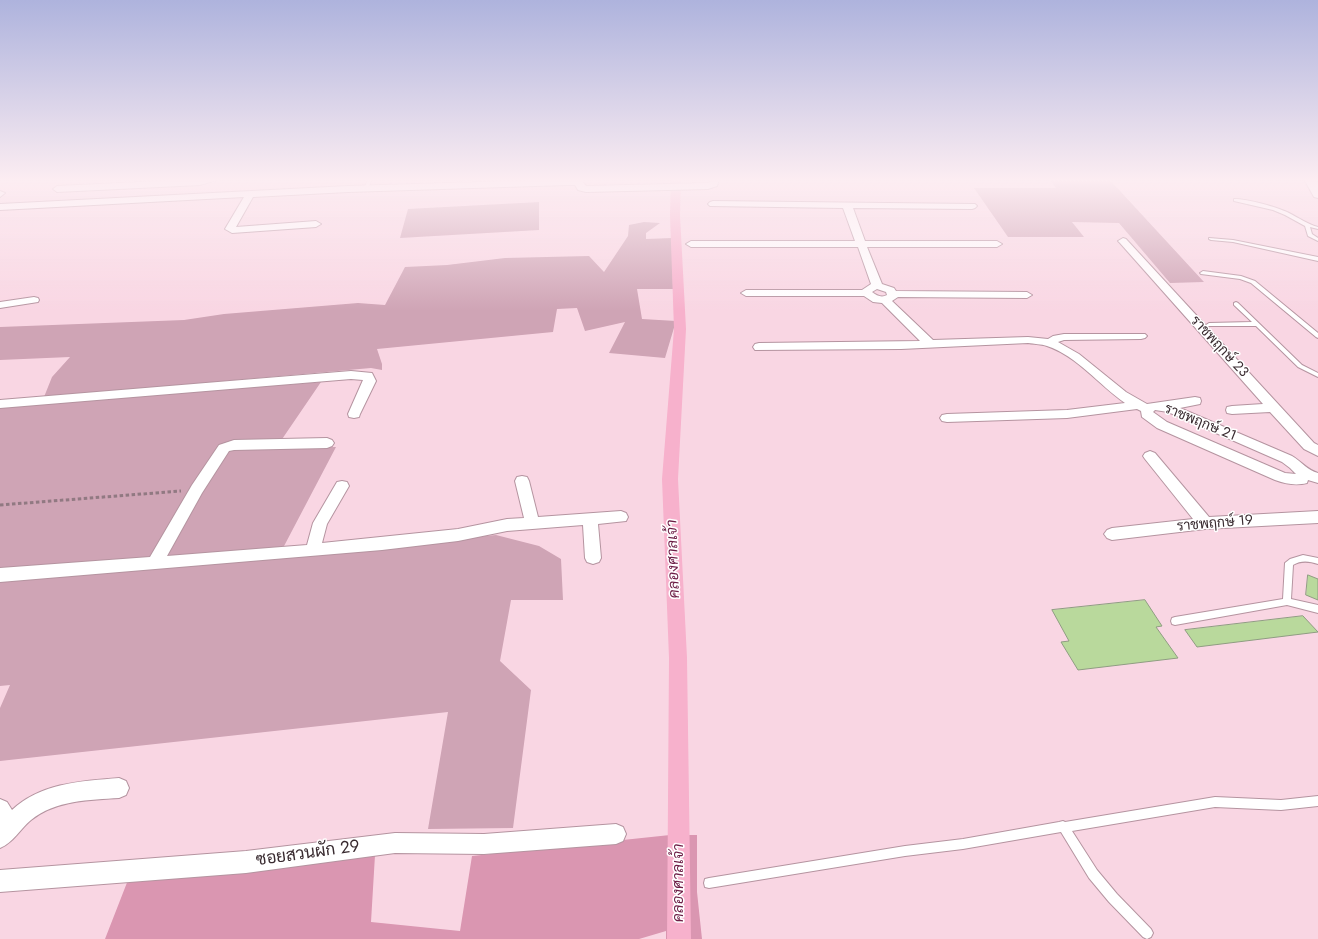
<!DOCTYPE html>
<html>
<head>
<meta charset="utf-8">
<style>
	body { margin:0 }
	canvas { display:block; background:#f9d6e3 }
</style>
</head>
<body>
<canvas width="1318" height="939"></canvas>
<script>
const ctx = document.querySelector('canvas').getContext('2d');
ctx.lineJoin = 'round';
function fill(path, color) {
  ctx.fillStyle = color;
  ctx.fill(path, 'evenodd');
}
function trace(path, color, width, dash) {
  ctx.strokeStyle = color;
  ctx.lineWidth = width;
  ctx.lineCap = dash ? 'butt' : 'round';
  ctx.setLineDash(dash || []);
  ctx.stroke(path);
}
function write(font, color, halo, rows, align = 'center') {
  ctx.font = font + ' Jost,Sarabun,sans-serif';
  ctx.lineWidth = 3;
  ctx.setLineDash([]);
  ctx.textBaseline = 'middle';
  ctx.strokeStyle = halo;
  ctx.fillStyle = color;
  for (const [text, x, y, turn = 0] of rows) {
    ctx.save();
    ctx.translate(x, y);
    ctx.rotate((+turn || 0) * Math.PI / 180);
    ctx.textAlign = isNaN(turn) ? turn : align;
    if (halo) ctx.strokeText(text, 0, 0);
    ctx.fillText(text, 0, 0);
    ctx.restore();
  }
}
fill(new Path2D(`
	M1049,179H1109L1204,282L1170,283L1119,223L1072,222L1084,237H1008L974,188H1056Z
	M539,202V230L400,238L408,209Z
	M644,222L660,223L646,233V239L672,238L673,289H637L642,319L676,321L665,358L609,353L625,322L585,331L577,308L557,309L553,332L377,349L382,364V370L371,368L44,397L52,377L70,357L0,360V327L184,320L224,314L358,303L385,305L405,267L447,265L505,258L589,256L604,272L628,236L629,225Z
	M321,382L276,448L336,447L283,548L0,572V407Z
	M496,535L539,546L561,559L563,600H511L500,661L531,690L513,828L428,829L448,712L0,761V708L10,685L0,686V582Z`), '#cfa4b5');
fill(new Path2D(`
	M670,835H697V892L702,939H666V931L639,939H105L128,880L375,855L371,922L460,931L472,856Z`), '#da96b1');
fill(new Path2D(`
	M671,179H681L680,215L686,329L678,479L687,658L691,939H667L669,658L662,479L674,329L670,215Z`), '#f7b1cc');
const building = new Path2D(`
	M1308,575L1318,579V600L1306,595Z
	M1145,600L1162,626L1156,627L1178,658L1078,670L1061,642L1069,641L1052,610Z
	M1303,616L1318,632L1197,647L1185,630Z`);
fill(building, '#b9d99c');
trace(building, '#8f9d82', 1);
const service = new Path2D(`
	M368,179H372L368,189L366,190L364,189Z
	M1234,199C1248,199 1277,207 1289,213C1299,218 1307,224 1318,227V229L1310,227L1312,234L1318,238V241L1308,236L1305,226L1285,215L1273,210L1234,201Z
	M1209,238L1233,240L1318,257V261L1233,242L1211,240L1209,239Z
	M1203,271L1241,276L1255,281L1318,333V338L1316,337L1251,283L1240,279L1201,274L1200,273Z
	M1236,302L1238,303L1302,365L1318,373V377L1298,367L1256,326H1207L1206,325L1209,323L1252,322L1234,305V303Z
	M1303,555L1318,558V564C1309,561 1301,560 1293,565L1291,599L1318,605V613L1287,605L1175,625L1172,624L1171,621L1172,618L1175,617L1283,599L1285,563L1290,559Z
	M1318,796V806L1281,810L1215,807L1072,831L1097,870L1117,894L1151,929L1153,933L1151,937L1147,939L1143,937L1109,902L1089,878L1061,832L963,849L905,856L709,888L705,887L704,883L705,879L709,878L905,846L963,839L1059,822L1063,821L1065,822L1215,797L1281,800Z`);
const minor = new Path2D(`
	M200,179H220L200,185L57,192L53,189L57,186Z
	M578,179L581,180L586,186L707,183L710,182L711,179H719L717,186L708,189L586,192L578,190L575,185H567L348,192L253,197L236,227L316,221L321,224L316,227L232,233L225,229L244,197L0,210V204L348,186Z
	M0,191L5,193L0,197Z
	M713,201L975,204L977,206L975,208L972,209L853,208L865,241H997L1002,244L997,247H867L882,284L894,288L896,291L1027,292L1032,295L1027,298L898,297L892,301L933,340L1028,337L1048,339L1053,336L1064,334H1145L1147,336L1145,338L1141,339L1064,340L1058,342L1079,354L1126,392L1147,404L1195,397L1200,398L1201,401L1200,404L1180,408L1292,456C1302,462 1307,470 1318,473V483L1308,480L1307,483C1296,486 1286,484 1275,480L1157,428L1142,417L1141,411L1137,409L1067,418L947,422L942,421L940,418L942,415L947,414L1067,410L1125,403C1099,385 1077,356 1047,346C1041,344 1034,344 1028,343L901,349L755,350L753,347L755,344L759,343L920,341L882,303L873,302L864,296H746L741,293L746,290H862L871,284L858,247H691L686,244L691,241H855L843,208L710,206L708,204L710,202ZM877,289L886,292L887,295C882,298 877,296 872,292ZM1155,410L1168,412L1282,462L1290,468L1296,474L1285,473L1167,422L1153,412Z
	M1123,238L1126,239L1314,443L1318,445V456L1304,449L1270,412L1232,414L1227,413L1226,410L1227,407L1232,406L1263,404L1120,243L1118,241Z
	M34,297L38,298L39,300L38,302L0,308V302Z
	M351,371L372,373L376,381L360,414L359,417L354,418L349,417L348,414L363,380L351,379L0,408V400Z
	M327,438L332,440L334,443L332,446L327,448L234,450L229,451L202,493L167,556L307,545L313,523L337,482L342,481L347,482L349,486L327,524L322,543L458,529L507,519L524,518L515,481L517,477L522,476L527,477L529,481L538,517L621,511L626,513L628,517L626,521L598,524L601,558L599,562L593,564L587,562L585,558L583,525L507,531L458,541L382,550L0,582V568L150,557L192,485L219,445L234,440Z
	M1150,451L1155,453L1209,517L1318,511V523L1205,529L1112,540L1107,538L1104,534L1107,530L1112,528L1193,519L1145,459L1143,456L1145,453Z
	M119,778L126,781L129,788L126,795L119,798C90,800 55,800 31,820C20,829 13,843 0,848V799L7,802L12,810C41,783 81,781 119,778Z
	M616,824L623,827L626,834L623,841L616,844L484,854L395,853L246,873L0,892V870L246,851L395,833L484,834Z`);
const secondary = new Path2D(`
	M1304,179H1316L1318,183V198L1314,197Z`);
trace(service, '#b594a0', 2);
trace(minor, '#b594a0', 2);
trace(secondary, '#b594a0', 2);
trace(new Path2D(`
	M0,505L181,491`), '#917982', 3, [3.5, 2.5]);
fill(service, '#fff');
fill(minor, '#fff');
fill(secondary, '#fff');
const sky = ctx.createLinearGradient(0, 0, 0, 311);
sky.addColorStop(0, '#aeb3dd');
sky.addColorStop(0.58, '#fcedf2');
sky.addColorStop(1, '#fcedf200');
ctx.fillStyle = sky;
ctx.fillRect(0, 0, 1318, 311);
write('14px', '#392b30', '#fff', [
	["ราชพฤกษ์ 23",1219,347,47],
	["ราชพฤกษ์ 21",1200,423,22],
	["ราชพฤกษ์ 19",1215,524,-5]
]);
write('italic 15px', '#6d1e46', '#fff', [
	["คลองศาลเจ้า",674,559,-92],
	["คลองศาลเจ้า",679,883,-90]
]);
write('17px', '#392b30', '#fff', [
	["ซอยสวนผัก 29",308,854,-8]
]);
</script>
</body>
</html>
